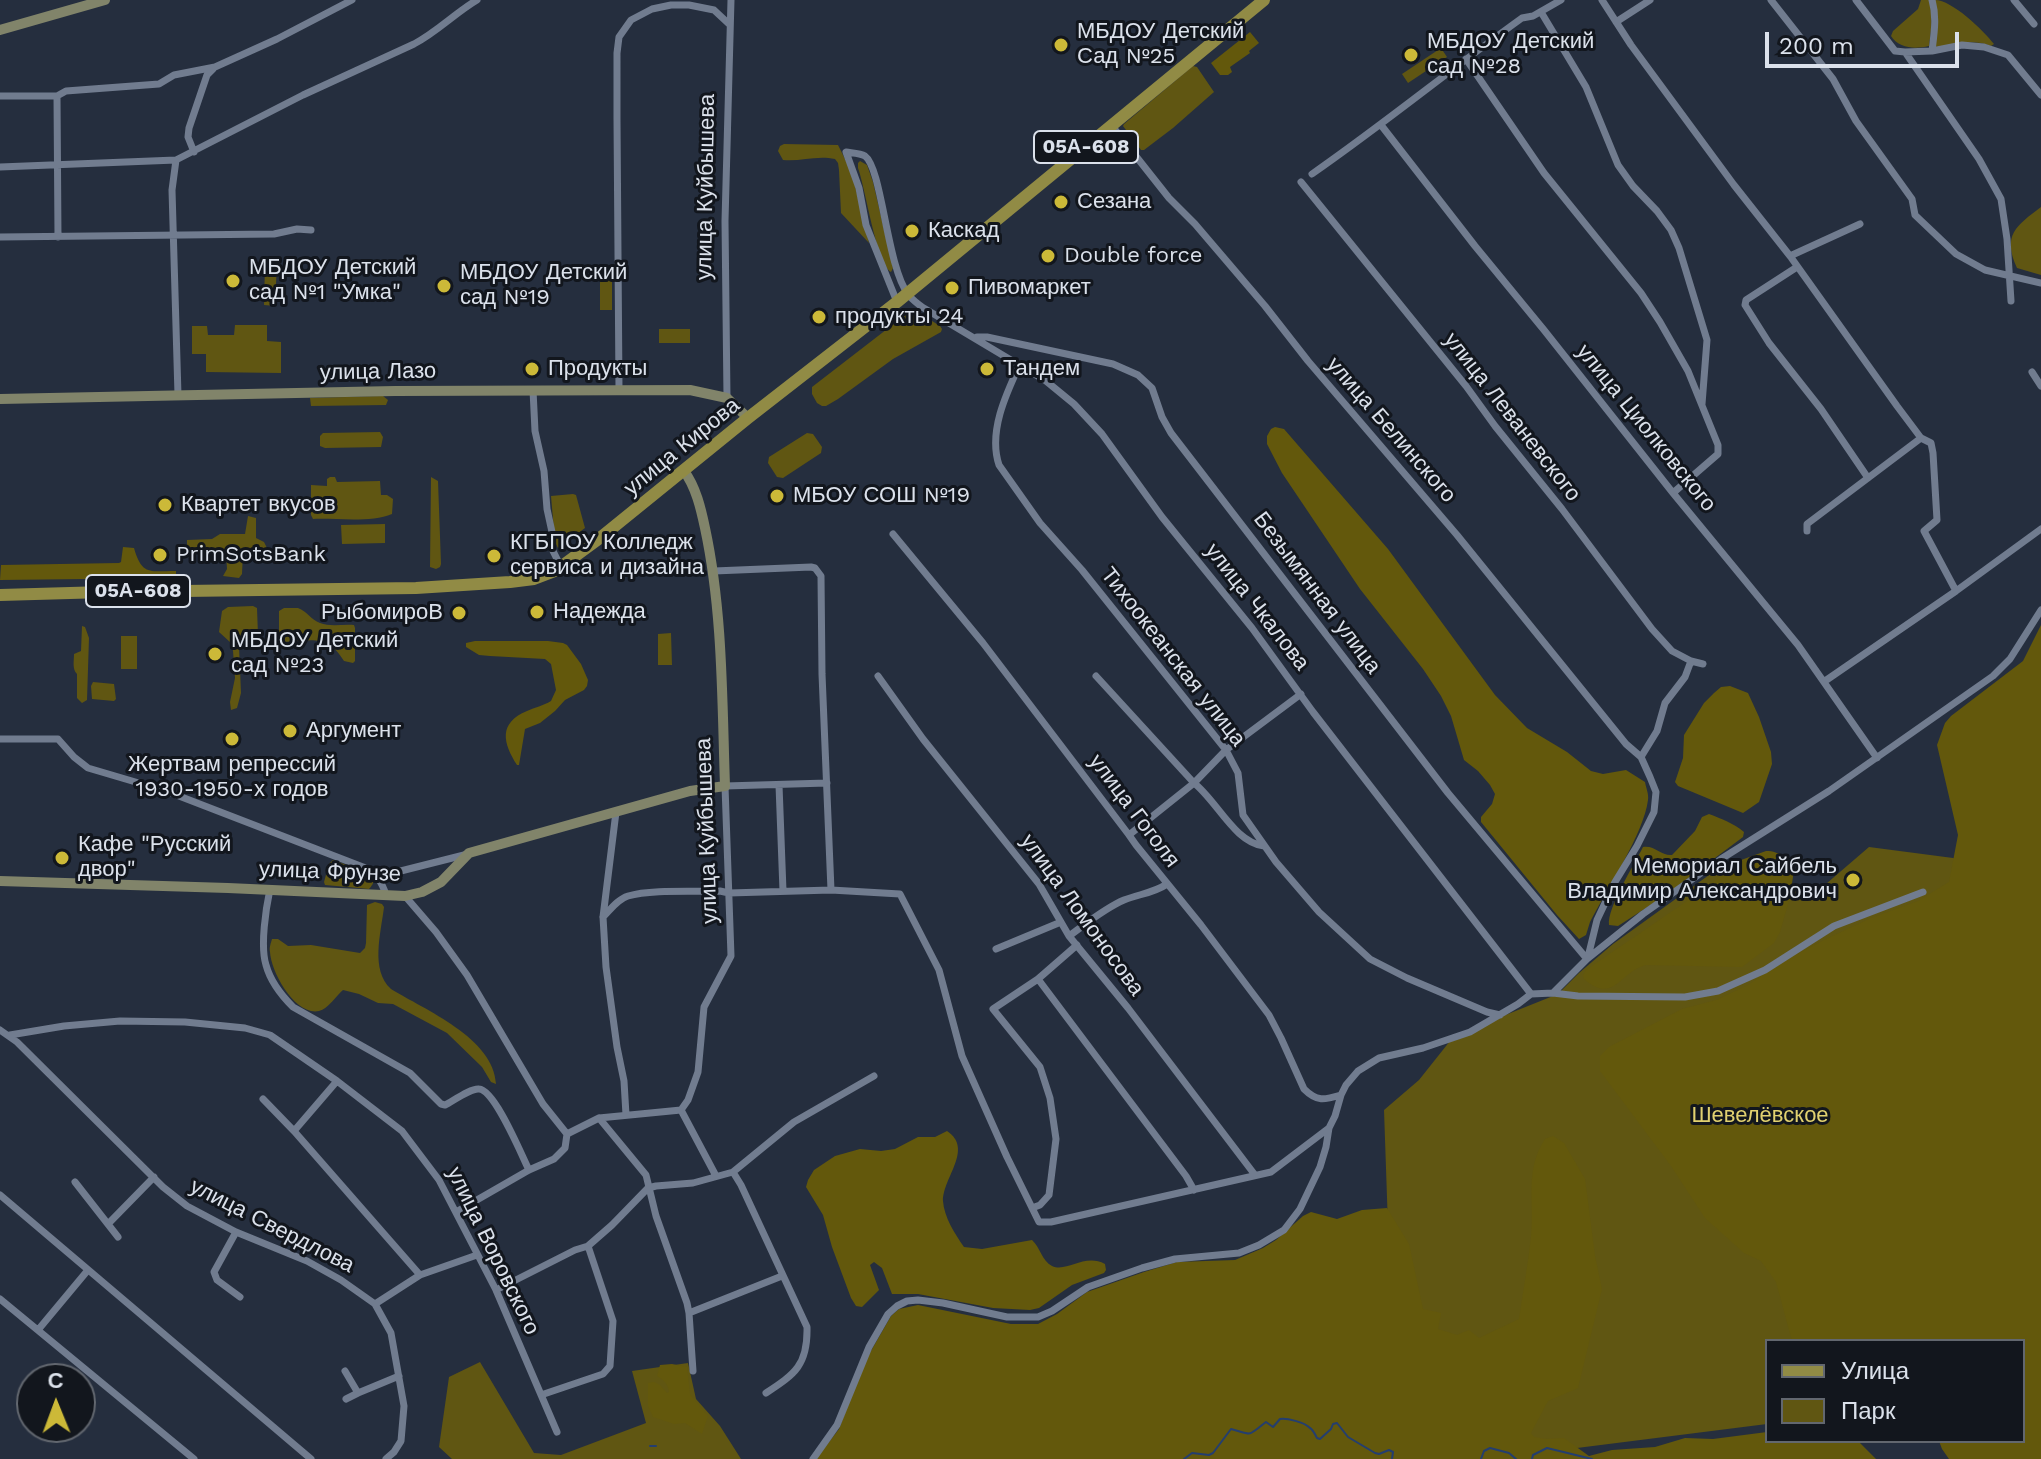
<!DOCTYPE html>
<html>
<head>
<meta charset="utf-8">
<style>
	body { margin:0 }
	#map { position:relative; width:2041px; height:1459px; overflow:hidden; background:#252e3e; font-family:"Work Sans",sans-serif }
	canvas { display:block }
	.legend { position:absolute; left:1765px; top:1339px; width:260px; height:104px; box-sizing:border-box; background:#12161d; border:2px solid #62676f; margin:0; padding:10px 14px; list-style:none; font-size:24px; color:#dbe1eb }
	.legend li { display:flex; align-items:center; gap:16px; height:40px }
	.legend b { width:40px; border:2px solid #62676f }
	.north { position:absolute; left:16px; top:1363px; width:80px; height:80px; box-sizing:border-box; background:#12161d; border:2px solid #62676f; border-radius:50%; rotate:359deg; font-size:22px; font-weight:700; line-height:32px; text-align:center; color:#dbe1eb }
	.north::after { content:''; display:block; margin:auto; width:28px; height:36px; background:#ccb938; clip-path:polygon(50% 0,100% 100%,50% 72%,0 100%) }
	.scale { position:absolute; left:1765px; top:32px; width:194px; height:36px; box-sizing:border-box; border:4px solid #dbe1eb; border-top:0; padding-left:10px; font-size:24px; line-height:28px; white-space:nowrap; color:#dbe1eb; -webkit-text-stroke:6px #12161d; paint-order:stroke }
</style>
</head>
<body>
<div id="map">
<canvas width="2041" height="1459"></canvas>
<ul class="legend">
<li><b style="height:10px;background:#918b45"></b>Улица</li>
<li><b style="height:22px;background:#605612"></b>Парк</li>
</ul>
<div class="north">С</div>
<div class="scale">200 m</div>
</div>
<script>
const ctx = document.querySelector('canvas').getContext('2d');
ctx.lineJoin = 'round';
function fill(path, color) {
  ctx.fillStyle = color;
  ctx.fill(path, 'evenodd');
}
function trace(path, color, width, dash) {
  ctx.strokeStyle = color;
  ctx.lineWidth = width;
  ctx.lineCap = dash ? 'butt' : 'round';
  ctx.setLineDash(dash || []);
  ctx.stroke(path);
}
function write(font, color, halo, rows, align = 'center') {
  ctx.font = font + ' "Work Sans",sans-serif';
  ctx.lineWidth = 6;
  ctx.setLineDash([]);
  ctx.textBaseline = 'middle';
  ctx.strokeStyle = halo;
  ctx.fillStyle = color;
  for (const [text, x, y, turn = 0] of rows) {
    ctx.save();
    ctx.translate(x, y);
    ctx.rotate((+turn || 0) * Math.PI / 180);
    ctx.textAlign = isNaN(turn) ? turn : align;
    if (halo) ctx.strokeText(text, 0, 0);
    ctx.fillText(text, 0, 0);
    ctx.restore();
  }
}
fill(new Path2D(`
	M1921,0H1929C1934,14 1931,31 1929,46C1916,49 1899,49 1891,36L1893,31L1918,9Z
	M1935,0C1952,0 1983,30 1994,44L1991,46C1971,38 1955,45 1935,47Z
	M1441,48L1447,57L1408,83L1402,74Z
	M1193,66L1197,67L1214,92L1173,128L1144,150H1141L1123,126L1124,124Z
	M784,144L838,145L852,173L869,243L841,213L839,170L838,163L835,159C816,155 800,162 783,160L778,151L780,146Z
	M860,161L867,165L873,182L893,268L891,272C876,262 866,190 858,168V163Z
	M2041,207V275L2017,268C2002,235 2016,226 2041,207Z
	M268,262H277L275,306L264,305L265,264Z
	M600,273H612V310H600Z
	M913,309L940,326L942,329L941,332L893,359L838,399L826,406H822L817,403L812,394V387Z
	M235,325H267V341L281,342V373L206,372V354H192V326H207L208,335H234Z
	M659,329H690V343H659Z
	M383,396L388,400L386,405L311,406L310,398Z
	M380,432L383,437L381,447L325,448L320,446V436L323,433Z
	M807,433L813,434L822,447L821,453L783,478L777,477L768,463L769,457Z
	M330,477H335L337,482L380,481L381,495H387L393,499L392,514C371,523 336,518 313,519L311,515V485L327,486V479Z
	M431,477L438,481L441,564L440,567L436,569L430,567Z
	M573,494L576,495L585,528L558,548L555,542L551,496Z
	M248,516L256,518V538L264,542L267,548L265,551L243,552L242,574L239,578L223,576L227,569L226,553L187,550V540L212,539L220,534H245Z
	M385,524V543L342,544L341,525Z
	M253,606L257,608L258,635L256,638L242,642L239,646L241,693L237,708L231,710L230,702L235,678L233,651L231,643L219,632L222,611L228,607Z
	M298,608C307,611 311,620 320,623C330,627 343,624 354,625L355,628V661L353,663L344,661C327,633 311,641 283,642L279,641V611L284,608Z
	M82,626L85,627L89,638L87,700L82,703L77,698V674C72,669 74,661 74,654L81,651Z
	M671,633L672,665H658V634Z
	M121,636H137V669H121Z
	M93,682L114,684L116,699L114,701L92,699L91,686Z
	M1869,847L1953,858L2041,881L2023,1341H1767V1424L1577,1448L1353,1407L1389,1256L1384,1110L1419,1080L1450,1041L1503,1016L1558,994L1579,973L1613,944L1716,870L1812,896Z
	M333,860L373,875C375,880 373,885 369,889L325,885L324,882L329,864Z
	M375,902L382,904L384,907C381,933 370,970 391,989C425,1010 494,1038 496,1084L491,1082L482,1067L447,1033L393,1004L378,1003L359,994L343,990C336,996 328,1009 319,1011C295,1016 271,972 270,952C269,947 271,943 272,939H278L288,946L311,945L360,953L365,948L366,943L367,905Z
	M480,1362L534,1453L561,1455L646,1423L632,1371L688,1363L696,1399L720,1426L741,1459H452L439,1447L449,1377Z`), '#605612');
fill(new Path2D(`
	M1250,32L1259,43L1249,51L1250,53L1230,67L1232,72L1228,75H1220L1211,63Z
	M1275,427L1284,429L1388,549L1495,695L1527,728L1567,752L1591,771L1603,774L1626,770L1645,782C1646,788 1649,794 1648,800C1644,833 1606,891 1590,922L1586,935L1579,939L1557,915L1481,822V817L1492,804L1495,794L1490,785L1478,771L1464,760L1451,716L1441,696L1423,669L1360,589L1282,473L1267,444V436L1271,429Z
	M123,547L134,548C142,576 150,571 176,571V578L0,580L1,565L119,563L121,562Z
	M2041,625V1459H1949L1942,1449L1939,1441H2023V1341H1792L1776,1282L1761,1261L1744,1253L1705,1218L1671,1166L1600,1071V1056L1609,1047L1682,1009L1716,1000L1748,985L1782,962L1824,940L1871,918L1918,901L1949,882L1958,835L1937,745L1945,723L1951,716L2023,661Z
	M475,641H548L563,643L567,645L581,664L588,680L587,686L584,690L565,700L555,711L540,723L525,729L519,765H517C503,743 498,723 527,711C535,707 543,706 551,701L556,690L551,664L545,659L490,656L479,655L466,647V643Z
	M1730,686L1748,693L1759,717L1771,752L1772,764L1759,802L1743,813L1678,786L1675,782L1683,758L1684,735L1704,703L1714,693L1721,687Z
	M1709,814C1722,819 1733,823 1744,832L1743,837L1663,897L1618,926L1609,925C1607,908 1634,865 1643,847C1655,845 1661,856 1672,855L1695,831L1702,817Z
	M1766,851C1781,851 1786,859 1794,870L1790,897L1780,932L1774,943L1742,967L1646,965C1619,972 1614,1005 1584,979L1583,975L1586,970L1684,903L1716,880L1730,864Z
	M947,1131C974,1149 943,1177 943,1201C944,1217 955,1234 964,1247L982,1249L1032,1240C1040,1247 1042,1261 1052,1266C1067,1273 1084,1253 1105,1264L1106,1270L1104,1273L1072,1285L1039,1308L1030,1310L993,1308L918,1294H892L882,1268L874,1262L870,1265L879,1290L862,1307L856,1306L851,1298L832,1247L823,1215L806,1187L808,1180L814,1170L835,1156L860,1149L881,1151L895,1149L918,1137H935Z
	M1553,1136L1564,1143L1585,1179L1595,1256L1602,1289L1578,1388L1548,1401L1531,1433L1534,1437L1546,1439L1564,1438L1589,1456L1612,1450L1655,1447L1685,1438L1713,1439L1767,1432V1441H1858L1876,1459H816L839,1429L864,1363L891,1316L899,1309L918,1305L1011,1324H1038L1057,1314L1087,1292L1144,1272L1177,1262L1235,1260L1263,1248L1276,1240L1303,1216L1311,1212L1337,1219L1362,1210L1387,1208L1409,1244L1423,1309L1441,1313L1438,1329L1457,1335L1469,1330L1479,1338L1519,1319C1523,1292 1528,1264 1531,1237C1535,1202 1524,1171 1545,1139Z
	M672,1364L687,1367L690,1394L708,1416L702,1434L685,1423L674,1424L653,1417L648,1406V1383L654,1382L660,1385L667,1393L669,1392C668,1384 664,1380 657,1376L660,1365Z`), '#63580c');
trace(new Path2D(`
	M650,1446H656
	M1184,1459L1192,1453L1209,1455L1213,1453L1231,1429C1254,1435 1246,1437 1266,1422L1273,1427L1280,1419C1287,1418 1304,1422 1310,1428C1312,1429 1316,1436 1317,1438L1320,1439L1331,1429L1333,1424L1337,1423L1348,1437L1375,1453L1379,1454L1389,1450L1393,1452L1392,1459
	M1481,1459L1484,1451L1490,1448L1509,1453L1516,1459
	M1532,1459L1533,1455L1547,1448L1592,1459`), '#243e6f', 2);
trace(new Path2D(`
	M1602,0L1631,45L1734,185L1790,256L1897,406L1921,438L1931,443L1933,453L1937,520L1924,531L1956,591
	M1771,0L1833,79L1856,121L1912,199L1915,215L1956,254L1985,270L2041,283
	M1856,0L1895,51L1905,52L1979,159L2001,199L2007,239L2011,301
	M2014,0L2034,24
	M1541,12L1586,87L1618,165L1633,186L1657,211L1671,230L1679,248L1707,340L1702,404
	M1616,22L1650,0
	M1932,51C1934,34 1937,17 1932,0
	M1905,52L1932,51L1962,45L1984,47L2008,55L2041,95
	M1466,59L1544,173L1641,293L1660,322L1688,371L1718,445V454L1673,493
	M0,96H57L66,91L159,84L174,75L215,67L277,39L352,0
	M57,96L58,237
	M1381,125L1475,246L1544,330L1673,493L1798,645L1877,758
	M1112,126L1169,198L1195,224L1265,306L1308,361L1457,535L1626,744L1641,757L1650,777L1656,792L1654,812L1637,846L1615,882L1597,920L1588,957
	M194,152L188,137L189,128L207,75L213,69
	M176,160L172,190L178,395
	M0,167L176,160L303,95L414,44C437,32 455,13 477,0
	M1312,174C1384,124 1451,69 1522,18L1533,16L1561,0
	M1301,182L1466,386L1495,426L1562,509L1652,629L1672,651L1691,661L1703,664
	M0,237L274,234L297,229L311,230
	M1790,256L1860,224
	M1797,267L1746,300L1745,305L1769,343L1821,409L1868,478
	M897,302L866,225L859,188L846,152C852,153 860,153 865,156C882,168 887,267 908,294C911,299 917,303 922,307L1046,381L1074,404L1102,434L1162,517L1252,628L1313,712L1531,994
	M977,337H987L1113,364L1138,375L1152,388L1162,417L1171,433L1448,793L1587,959
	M1020,364C1006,394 988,432 999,465L1040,523L1082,570L1226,750L1238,773L1243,815L1276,862L1319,912L1370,959L1407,978L1487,1012L1500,1015
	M2032,372L2041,386
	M619,389L617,119V53L619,37L631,20L652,9L671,5H689L714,10L729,24
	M533,390L535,431L544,471L547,509L552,532L550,545L561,567
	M727,398L725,221L731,0
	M1807,531V524L1921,438
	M893,534L983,643L1129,835L1136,845L1201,925L1269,1015L1281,1038L1304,1089C1317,1102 1324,1100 1341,1095
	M714,571L811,567L815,568L821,576L822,674L831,890
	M878,676L923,739L1039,884L1069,936L1128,1008L1255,1175
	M1096,676L1194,783C1217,801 1235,843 1264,846
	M1825,681L1956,591L2041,529
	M0,739H58L74,757L88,768L166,791L363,867C376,873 382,882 386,895
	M1641,757L1657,731L1665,703L1685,677L1691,661
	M779,785L783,891
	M616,812L603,917L606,967L617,1047L624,1081L626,1115
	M1129,835L1194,783L1226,750L1301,694
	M377,877L468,854
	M270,889C266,908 260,946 266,965C270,980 282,996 293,1007L410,1073L441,1104L445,1105C453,1101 471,1088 479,1089C495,1090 521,1154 529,1170
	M405,896L436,932L467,975L543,1104L567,1134
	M603,917C610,910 618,899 628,896C651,889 695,892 720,891L729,893L831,890L900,894L939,970L962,1056L1007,1157L1039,1222H1051L1271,1172L1329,1128
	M1069,936C1087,923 1105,908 1124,900C1139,894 1154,893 1167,884
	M996,949L1061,922
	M1038,979L1186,1176L1194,1190
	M1553,993L1578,996L1685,997L1718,991L1765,970L1834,926L1923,892
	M0,1030L17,1042L163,1187L187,1206L236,1232L307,1261L341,1280L375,1304L391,1333L404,1406L401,1441L394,1452L386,1459
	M10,1035L64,1026L120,1021L185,1022L245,1028L270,1035L337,1081L402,1131L439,1180L496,1290L557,1432
	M263,1099L294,1131L420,1275
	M599,1118L646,1175L656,1216L687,1303L689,1313L693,1371
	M294,1131L337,1081
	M567,1134L599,1118L681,1110
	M733,1172L741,1185L807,1327C808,1365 795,1374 766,1393
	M716,1176L681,1110L688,1100L698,1072L704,1007L731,956L725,786L827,783
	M75,1182L118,1237
	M648,1188L656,1186L693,1183L733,1172L794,1122L874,1076
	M0,1195L311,1459
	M1032,1208L1040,1205L1049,1195L1056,1139L1050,1098L1040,1067L993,1009L1038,979L1077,945
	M456,1212L529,1170L554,1159L565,1148L567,1134
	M108,1224L154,1177
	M236,1232L214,1272L217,1280L240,1297
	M496,1290L575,1250L588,1246L612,1225L648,1188
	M0,1299L194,1459
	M375,1304L420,1275L477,1255
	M689,1313L782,1276
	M38,1330L88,1270
	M345,1371L358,1393L399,1376
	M541,1395L603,1374L610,1366L613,1321L588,1246
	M346,1399L358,1393
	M813,1459L837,1425L869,1347L888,1314L897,1306L907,1301L918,1300L943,1303L1007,1317H1038L1052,1311L1088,1287L1142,1268L1175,1259L1239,1253L1259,1245L1284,1230L1300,1209L1320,1167L1326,1147L1329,1128L1335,1116L1341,1095L1346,1085L1358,1071L1379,1058L1423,1048L1470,1032L1518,1004L1531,994L1553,993L1587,959L1643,914L1721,859L1829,791L1993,676L2010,659L2041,610`), '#717c8f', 7);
trace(new Path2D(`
	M0,30L105,0
	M0,399L395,391L690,390L727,398L748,418
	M0,881L228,888L405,896L422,892L441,882L469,853L690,791L725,786C722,700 723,612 705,528C701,509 696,487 684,471`), '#81846a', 10);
trace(new Path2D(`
	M0,595L105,592L416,588L510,582L534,579L555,571L600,538L748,418L897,302L1264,0`), '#918b45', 12);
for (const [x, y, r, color] of [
	[1061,45,8,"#ccb938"],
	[1411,55,8,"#ccb938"],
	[1061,202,8,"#ccb938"],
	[912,231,8,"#ccb938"],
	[1048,256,8,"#ccb938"],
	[233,281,8,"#ccb938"],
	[444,286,8,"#ccb938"],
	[952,288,8,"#ccb938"],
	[819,317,8,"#ccb938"],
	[532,369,8,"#ccb938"],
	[987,369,8,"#ccb938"],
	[777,496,8,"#ccb938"],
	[165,505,8,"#ccb938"],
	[160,555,8,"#ccb938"],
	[494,556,8,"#ccb938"],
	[537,612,8,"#ccb938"],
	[459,613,8,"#ccb938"],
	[215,654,8,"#ccb938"],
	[290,731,8,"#ccb938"],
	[232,739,8,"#ccb938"],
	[62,858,8,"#ccb938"],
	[1853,880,8,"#ccb938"]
]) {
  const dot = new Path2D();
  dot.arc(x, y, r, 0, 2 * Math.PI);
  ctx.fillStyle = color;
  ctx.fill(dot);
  trace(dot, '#12161d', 3);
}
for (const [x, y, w] of [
	[1086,147,104],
	[138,591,104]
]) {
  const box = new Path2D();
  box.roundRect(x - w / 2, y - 16, w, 32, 6);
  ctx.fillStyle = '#12161d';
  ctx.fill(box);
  trace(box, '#dbe1eb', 2);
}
write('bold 20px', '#dbe1eb', null, [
	["05А-608",1086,147],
	["05А-608",138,591]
]);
write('22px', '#dbe1eb', '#12161d', [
	["МБДОУ Детский",1077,32],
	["Сад №25",1077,57],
	["МБДОУ Детский",1427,42],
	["сад №28",1427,67],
	["Сезана",1077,202],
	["Каскад",928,231],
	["Double force",1064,256],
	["МБДОУ Детский",249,268],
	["сад №1 \"Умка\"",249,293],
	["МБДОУ Детский",460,273],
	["сад №19",460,298],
	["Пивомаркет",968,288],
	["продукты 24",835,317],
	["Продукты",548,369],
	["Тандем",1003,369],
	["МБОУ СОШ №19",793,496],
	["Квартет вкусов",181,505],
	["КГБПОУ Колледж",510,543],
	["сервиса и дизайна",510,568],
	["PrimSotsBank",176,555],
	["Надежда",553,612],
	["РыбомироВ",443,613,"right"],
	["МБДОУ Детский",231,641],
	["сад №23",231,666],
	["Аргумент",306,731],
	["Жертвам репрессий",232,765,"center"],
	["1930-1950-х годов",232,790,"center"],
	["Кафе \"Русский",78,845],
	["двор\"",78,870],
	["Мемориал Сайбель",1837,867,"right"],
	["Владимир Александрович",1837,892,"right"]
], 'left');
write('22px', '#dbe1eb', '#12161d', [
	["улица Куйбышева",706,187,-89],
	["улица Лазо",378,372,-1],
	["улица Леваневского",1512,417,52],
	["улица Циолковского",1646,428,51],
	["улица Белинского",1391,430,49],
	["улица Кирова",682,447,-39],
	["Безымянная улица",1317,593,53],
	["улица Чкалова",1257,607,52],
	["Тихоокеанская улица",1173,657,52],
	["улица Гоголя",1134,811,53],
	["улица Куйбышева",707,831,-92],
	["улица Фрунзе",330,872,2],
	["улица Ломоносова",1082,915,54],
	["улица Свердлова",272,1226,27],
	["улица Воровского",493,1251,64]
]);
write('22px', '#e1d170', '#12161d', [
	["Шевелёвское",1760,1116]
]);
</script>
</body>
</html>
